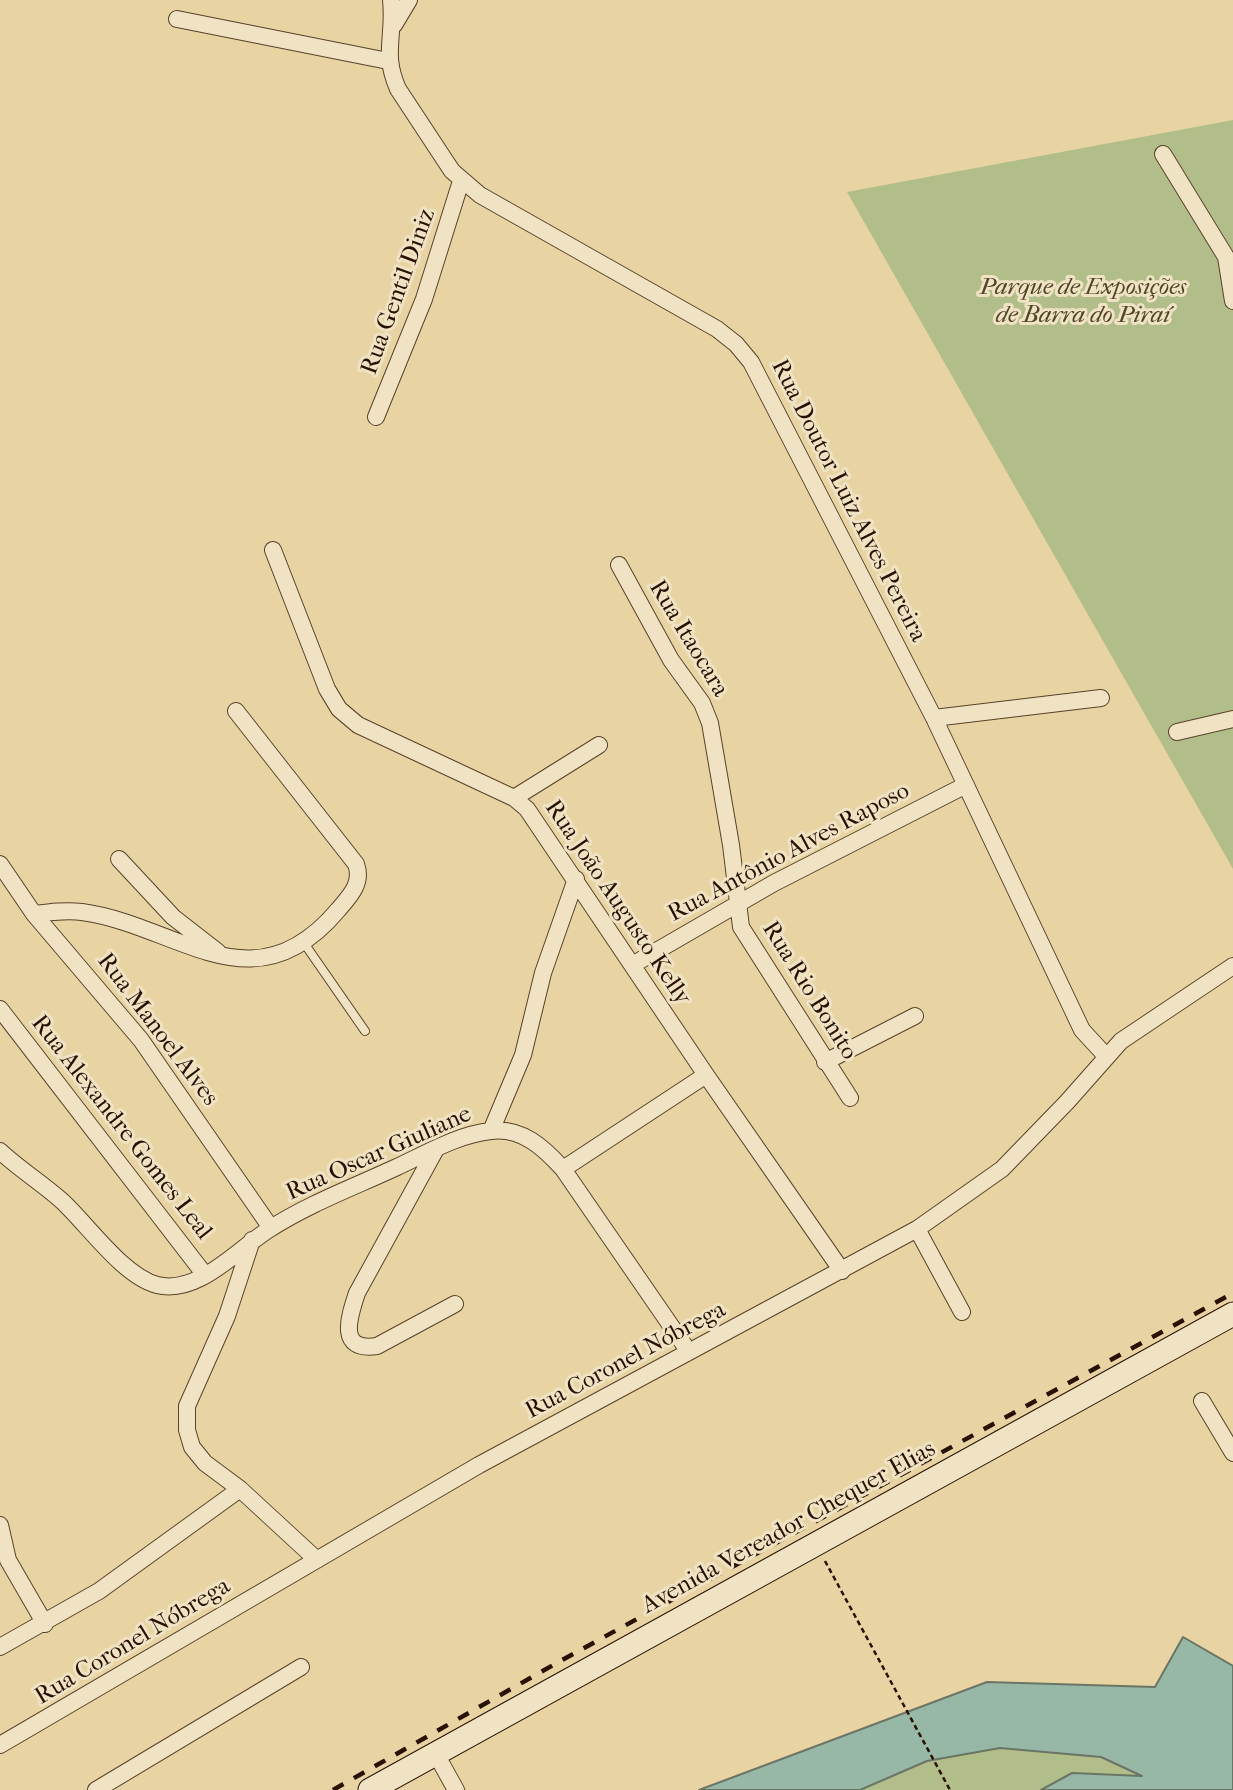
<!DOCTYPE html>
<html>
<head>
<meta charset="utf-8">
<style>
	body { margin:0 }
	canvas { display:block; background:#e8d4a3 }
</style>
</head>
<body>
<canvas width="1233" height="1790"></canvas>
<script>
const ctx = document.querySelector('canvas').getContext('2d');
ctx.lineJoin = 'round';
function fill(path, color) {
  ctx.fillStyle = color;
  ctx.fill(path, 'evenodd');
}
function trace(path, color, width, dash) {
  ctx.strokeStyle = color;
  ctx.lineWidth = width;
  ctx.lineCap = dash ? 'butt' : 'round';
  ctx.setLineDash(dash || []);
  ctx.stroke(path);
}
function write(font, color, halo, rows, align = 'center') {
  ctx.font = font + ' "IM FELL French Canon",serif';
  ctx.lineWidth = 6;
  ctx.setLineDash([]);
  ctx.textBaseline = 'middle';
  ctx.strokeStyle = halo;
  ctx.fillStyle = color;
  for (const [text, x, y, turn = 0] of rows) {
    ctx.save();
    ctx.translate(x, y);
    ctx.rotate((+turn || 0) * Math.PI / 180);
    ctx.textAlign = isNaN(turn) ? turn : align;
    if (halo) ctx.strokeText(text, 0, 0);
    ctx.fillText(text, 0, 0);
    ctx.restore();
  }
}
fill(new Path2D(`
	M1233,120V869L847,192Z
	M1000,1748L1101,1757L1144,1777L1072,1773L1041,1790H860L927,1761Z`), '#b1be89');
const water = new Path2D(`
	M1183,1637L1233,1666V1790H1041L1072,1773L1142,1776L1101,1757L1000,1748L927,1761L860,1790H699L987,1682L1155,1687Z`);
fill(water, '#97b8a7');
trace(water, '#6b7564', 2);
const service = new Path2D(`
	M304,943L365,1031`);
const minor = new Path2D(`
	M391,0C395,37 382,53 398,89L452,171L480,195L717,329L736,344L751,362L934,718L1082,1030L1105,1055
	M177,19L388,61
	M394,25L409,0
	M1163,154L1226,257L1233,301
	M376,417L424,299L461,181
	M273,550L327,689L339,709L358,725L514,798L527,809L706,1075L842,1271
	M619,565L671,660L702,703L710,723L731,845L741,927L850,1098
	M934,718L1101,698
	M1177,732L1233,719
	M514,798L599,745
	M119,859L173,917L218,952
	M0,864L34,914L141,1040L271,1228
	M34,914C50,912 66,910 82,912C178,925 253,1011 338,910C350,896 363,883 356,864L236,711
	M634,964L774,883L966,785
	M0,1009L205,1275
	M825,1062L915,1016
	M491,1131L523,1055L543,973L576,879
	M436,1149L357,1293C349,1317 337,1352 377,1346L455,1304
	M0,1151C19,1169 42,1183 62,1201C88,1225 123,1276 157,1285C198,1295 237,1250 268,1230C308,1204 354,1187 397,1167C425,1154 459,1134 491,1131C522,1127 544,1148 563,1169L689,1352
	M563,1169L706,1075
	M917,1229L962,1312
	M252,1240L227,1316L187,1406V1430L192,1447L205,1463L240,1489L317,1560
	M1202,1401L1233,1453
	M0,1525L8,1560L45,1624
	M0,1647L99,1591L240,1489
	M0,1745L479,1465L917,1229L1002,1169L1067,1102L1121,1041L1233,966
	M436,1754L456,1790
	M96,1790L301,1667`);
const secondary = new Path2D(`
	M370,1790L1233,1314`);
trace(service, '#584229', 10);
trace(minor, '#584229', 18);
trace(secondary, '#281100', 25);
trace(new Path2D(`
	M825,1561L950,1790`), '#281100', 2.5, [5, 3.5]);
trace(service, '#f0e3c3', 8);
trace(minor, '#f0e3c3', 16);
trace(secondary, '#f0e3c3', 23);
trace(new Path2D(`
	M333,1790L562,1660L1233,1293`), '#281100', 4.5, [12, 12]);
write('italic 24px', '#514529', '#f0e3c3', [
	["Parque de Exposições",1083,288],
	["de Barra do Piraí",1083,316]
]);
write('24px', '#281100', '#f0e3c3', [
	["Rua Gentil Diniz",399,292,-70],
	["Rua Doutor Luiz Alves Pereira",848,501,63],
	["Rua Itaocara",688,639,59],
	["Rua Antônio Alves Raposo",789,853,-28],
	["Rua João Augusto Kelly",617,903,56],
	["Rua Rio Bonito",809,991,58],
	["Rua Manoel Alves",157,1030,53],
	["Rua Alexandre Gomes Leal",121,1128,52],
	["Rua Oscar Giuliane",379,1154,-24],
	["Rua Coronel Nóbrega",626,1361,-28],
	["Avenida Vereador Chequer Elias",789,1528,-29],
	["Rua Coronel Nóbrega",133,1642,-31]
]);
</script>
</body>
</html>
